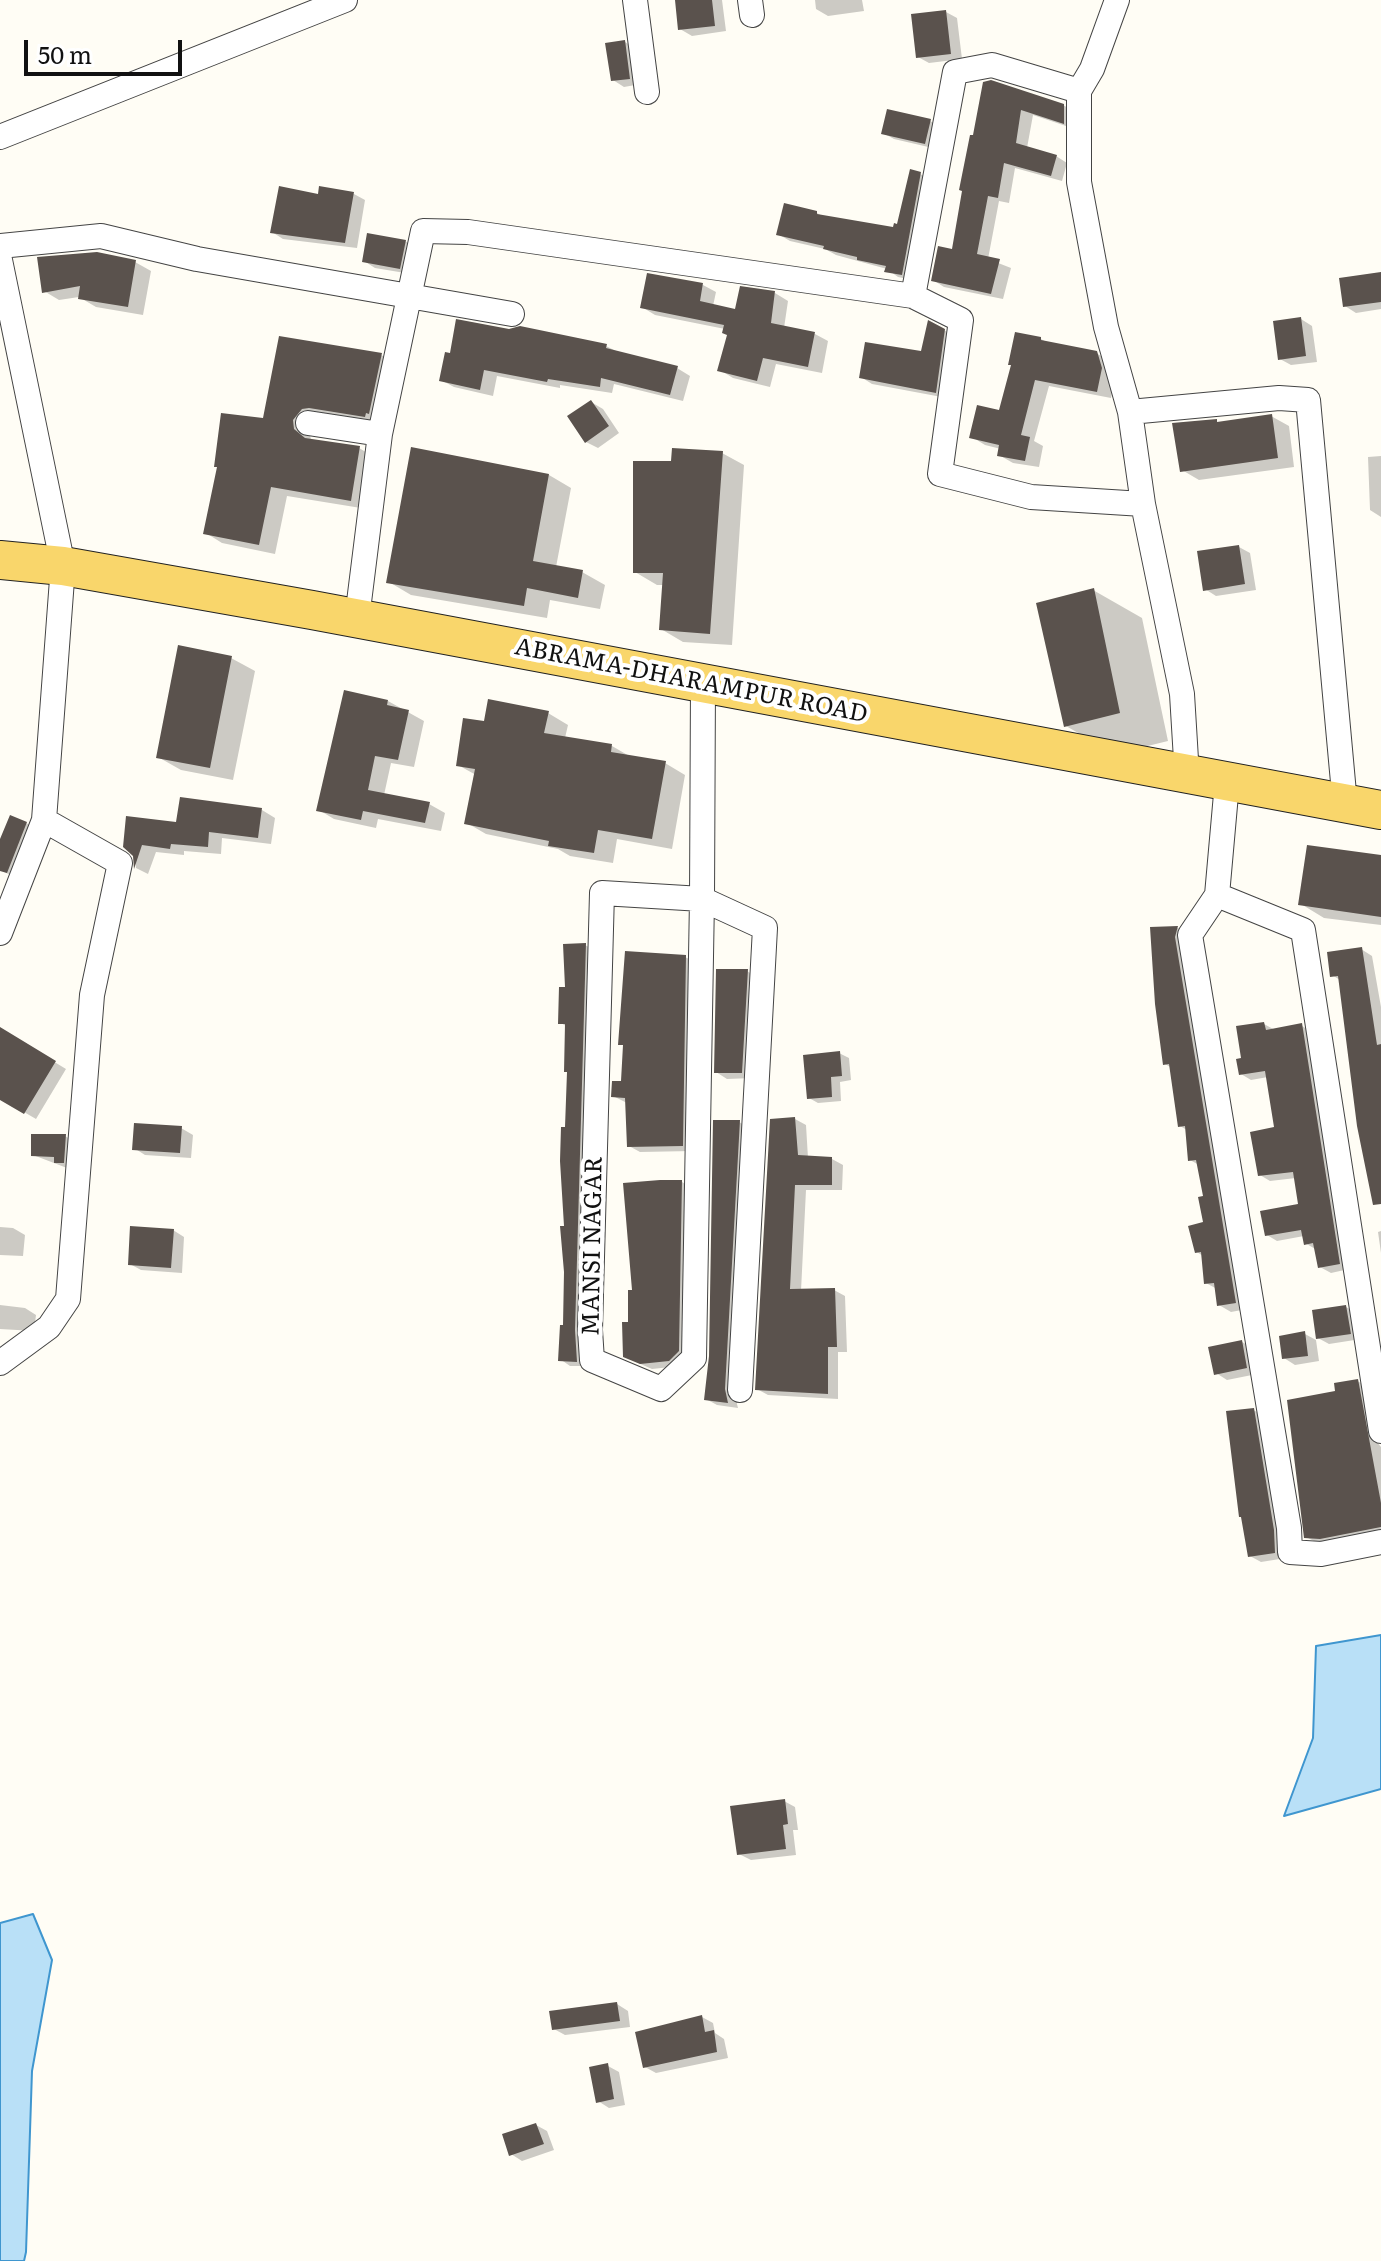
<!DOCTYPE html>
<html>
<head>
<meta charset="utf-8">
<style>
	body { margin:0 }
	#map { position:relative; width:1381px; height:2261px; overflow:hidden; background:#fffdf5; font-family:Literata,serif }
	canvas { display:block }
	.scale { position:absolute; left:24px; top:40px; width:158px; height:36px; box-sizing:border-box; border:4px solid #111; border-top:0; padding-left:10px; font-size:24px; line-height:28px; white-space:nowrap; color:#111; -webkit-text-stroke:6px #fff; paint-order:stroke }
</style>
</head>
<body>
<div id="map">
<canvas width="1381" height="2261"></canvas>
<div class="scale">50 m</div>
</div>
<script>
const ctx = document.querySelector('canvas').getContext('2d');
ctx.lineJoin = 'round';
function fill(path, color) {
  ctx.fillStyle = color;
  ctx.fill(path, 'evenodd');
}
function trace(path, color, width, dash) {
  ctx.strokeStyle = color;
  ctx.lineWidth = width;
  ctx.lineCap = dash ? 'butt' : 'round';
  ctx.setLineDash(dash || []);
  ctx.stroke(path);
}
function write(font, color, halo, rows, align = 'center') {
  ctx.font = font + ' Literata,serif';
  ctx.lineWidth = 8;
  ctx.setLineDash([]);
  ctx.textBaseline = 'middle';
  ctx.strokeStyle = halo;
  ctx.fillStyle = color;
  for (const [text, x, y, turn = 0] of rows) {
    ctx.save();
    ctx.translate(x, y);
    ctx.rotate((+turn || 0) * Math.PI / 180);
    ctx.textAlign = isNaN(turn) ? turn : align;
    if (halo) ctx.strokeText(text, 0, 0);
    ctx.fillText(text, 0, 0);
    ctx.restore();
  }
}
const water = new Path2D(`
	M1381,1635V1789L1284,1816L1313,1738L1316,1646Z
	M33,1914L52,1960L32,2071L26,2252L24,2261H0V1923Z`);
fill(water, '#b9e0f7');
trace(water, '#3f96cf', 2);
fill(new Path2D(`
	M677,0H722L726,31L692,36L680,29Z
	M815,0H862L864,11L828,16L816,9Z
	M946,12L957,18L962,59L929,63L918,57Z
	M625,42L636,49L641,84L624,87L613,80Z
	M984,84L1063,105L1075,112V129L1033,115L1027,148L1056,156L1067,163L1062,181L1015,168L1009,203L999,201L988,259L1011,268L1003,299L944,287L933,280L953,252Z
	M930,121L941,127L937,149L894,139L883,133Z
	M920,174L932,180L913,280L898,277L887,269L836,255L825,249L790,241L778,234L817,213L824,217L895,230Z
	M354,194L365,200L357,248L283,239L272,232L319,196Z
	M405,241L416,248L411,274L375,268L364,261Z
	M135,262L151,271L143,315L96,307L79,297L59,300L44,291Z
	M1381,274V309L1356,313L1345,306Z
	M703,285L716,292L713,306L736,312L775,293L788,301L784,328L815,334L828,341L822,373L776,364L770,387L733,378L720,370L729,335L725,329L655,315L642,307Z
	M1301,319L1312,326L1317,362L1291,365L1280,359Z
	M944,330L955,337L947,398L872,384L861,377L922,354Z
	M509,331L606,346L620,353L677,368L690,376L683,401L614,384L612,393L560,385V388L497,376L493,396L454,387L441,380Z
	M1041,339L1048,343L1096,353L1110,361L1115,377L1111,398L1049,386L1034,441L1043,446L1039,467L1013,463L999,455L1001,449L985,445L972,437L1001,413Z
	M381,355L398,364L386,422L309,430L311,440L359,448L376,458L367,509L287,496L275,554L222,543L206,533L264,420Z
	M591,402L603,409L619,433L598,448L586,442Z
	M1271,416L1289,426L1294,467L1199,480L1182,470L1216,421L1221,424Z
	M413,449L549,475L571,488L556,567L582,572L605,585L600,609L550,600L547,618L411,595L389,582Z
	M722,453L744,465L732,645L683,642L661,629L664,585H657L635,572L673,463Z
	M1381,456V517L1370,510L1368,457Z
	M1239,547L1250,553L1256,590L1216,596L1205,589Z
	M1093,590L1142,618L1168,741L1115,754L1066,726Z
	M231,658L255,671L233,780L181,770L158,757Z
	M388,701L424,721L414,767L391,763L384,795L429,804L445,813L441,831L378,819L376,828L334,819L319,810Z
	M548,713L568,725L565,738L612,746L631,757L665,763L685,775L672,849L617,839L613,863L570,856L558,849L486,834L467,823L476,775L458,765Z
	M262,810L275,818L271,844L222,838L221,854L184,851V855L156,852L148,874L136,868L135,855L125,846L178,824Z
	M26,823L44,833L25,882L0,870V844Z
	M1381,857V925L1324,918L1301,904Z
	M1178,928L1189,934L1247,1309L1231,1312L1219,1305L1217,1289L1206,1283L1203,1256L1197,1252L1205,1224V1198L1199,1165L1190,1160L1187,1130L1180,1126L1172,1068L1165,1064L1152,929Z
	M585,945L596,951L587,1366H570L560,1359L565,1327L569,1072L567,1027L560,1022L567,989Z
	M1361,949L1372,956L1381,1007V1189L1340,980L1332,975Z
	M685,957L697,963L693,1151L640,1152L629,1146L627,1103L613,1096L623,1083L625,1046L621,1044Z
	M747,971L758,978L753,1078L727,1079L716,1072Z
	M1264,1024L1275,1030L1302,1026L1312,1032L1349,1269L1331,1273L1320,1267L1317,1250L1305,1243L1304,1236L1277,1241L1267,1235L1300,1206L1296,1178L1270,1181L1260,1175L1277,1129L1268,1077L1251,1080L1241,1074L1244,1060Z
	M5,1032L66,1069L36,1119L0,1098V1040Z
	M839,1053L849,1058L851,1080L840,1082L841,1101L818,1103L809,1098Z
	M795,1119L806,1125L808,1158L832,1159L843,1165L842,1190H806L801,1291L834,1290L845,1296L847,1352H838V1399L768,1395L757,1389Z
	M739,1122L750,1128L735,1396L738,1408L717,1405L706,1399Z
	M181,1128L193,1135L191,1158L145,1155L134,1148Z
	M65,1136L77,1143L67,1168L33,1155Z
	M682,1182L692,1188L689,1357L680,1366L652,1369L636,1362L634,1292Z
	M0,1227L13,1228L25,1235L23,1256L0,1255Z
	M173,1230L184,1237L182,1273L141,1270L130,1264Z
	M1381,1231V1253L1378,1232Z
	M0,1305L25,1308L36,1315L34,1331L0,1329Z
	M1346,1307L1357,1313L1361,1339L1329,1344L1318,1338Z
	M1305,1334L1316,1340L1319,1361L1295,1365L1284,1358Z
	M1242,1342L1253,1348L1257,1374L1227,1380L1216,1373Z
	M1357,1381L1369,1387L1377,1442L1381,1447V1535L1318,1543L1306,1537L1337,1393Z
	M1253,1410L1265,1416L1286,1558L1261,1562L1250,1556Z
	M784,1801L795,1807L798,1830H793L796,1855L751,1860L739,1854Z
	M617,2004L628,2011L630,2027L565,2035L554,2029Z
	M702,2017L713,2023L715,2033L724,2039L728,2058L656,2073L645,2067Z
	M608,2066L619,2072L625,2105L609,2108L598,2101Z
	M536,2125L547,2131L554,2150L522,2161L511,2154Z`), '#0003');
fill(new Path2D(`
	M675,0H712L715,26L678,30Z
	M946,10L951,54L916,58L911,14Z
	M625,40L630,79L611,81L605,43Z
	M991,80L1064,104V124L1021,110L1016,143L1057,155L1051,176L1004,163L998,198L988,196L977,254L1000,259L991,294L931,281L938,246L952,249L962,191L959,190L970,135H973L983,82Z
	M887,109L931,119L925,144L881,134Z
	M910,169L921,172L902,275L884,272L886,266L857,260V257L823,249L824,246L776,235L784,203L817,211V214L893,227L894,223L897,224Z
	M279,186L318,194L319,186L354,192L345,243L270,233Z
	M367,233L406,240L400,269L362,262Z
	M97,252L136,260L128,307L78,299L80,286L42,293L37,257Z
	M1381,272V302L1343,307L1339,278Z
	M647,273L703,283L700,301L735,309L740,286L775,291L771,323L815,332L808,367L763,358L757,381L717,371L727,335L722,333L724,325L640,308Z
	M1301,317L1306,356L1278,360L1273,321Z
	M456,319L509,329L520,326L607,344L606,348L678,366L670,395L601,378L600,387L548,379L547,382L484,370L480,390L439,381L445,352L450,353Z
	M928,320L945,329L936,393L859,378L865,342L921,351Z
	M1015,332L1041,337V340L1097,351L1102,368L1097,392L1035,380L1021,435L1030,437L1025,461L997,456L999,445L969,438L977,405L999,410L1011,365H1008Z
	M279,336L382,353L369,414L366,413L365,417L309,408L302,409L293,420L294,429L305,438L360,446L351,501L271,487L259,545L203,534L217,467H214L221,413L263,418Z
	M591,400L609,426L585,443L567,416Z
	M1272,414L1278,458L1180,472L1172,423L1217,419V422Z
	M411,447L549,474L533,561L583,570L578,598L527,588L524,606L386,583Z
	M672,448L723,451L710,634L659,630L663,573H633V461H671Z
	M1239,545L1245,584L1203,591L1197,551Z
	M1094,588L1120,713L1064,727L1036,603Z
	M178,645L232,656L210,768L156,758Z
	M344,690L388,700L387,705L409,710L398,760L375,756L368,790L430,802L425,823L363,811L361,820L316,811Z
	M488,699L549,711L544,733L612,744L611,752L666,761L652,839L598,830L594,853L548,846L549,841L464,824L475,769L456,766L463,718L484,721Z
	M180,797L262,808L258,838L209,832L208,847L171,844L170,849L142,845L134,869L133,856L123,847L126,816L176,822Z
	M10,815L27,822L7,873L0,871V839Z
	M1307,845L1381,855V917L1298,905Z
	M1178,926L1175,937L1236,1303L1217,1306L1214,1283L1204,1284L1201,1252L1195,1253L1188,1226L1203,1222L1198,1197L1203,1196L1196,1160L1188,1161L1185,1126L1178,1127L1169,1064L1163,1065L1155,1004L1150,927Z
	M586,943L575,1330L577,1362L558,1361L560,1325H563L564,1272L560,1226H564L560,1161L561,1127H565L567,1072H564L565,1024H558L559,987H565L563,944Z
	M1362,947L1377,1045L1381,1044V1204L1373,1205L1357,1126L1338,976L1330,977L1327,952Z
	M625,951L686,955L683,1146L627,1147L625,1098L611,1097L612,1081H621L623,1045H618Z
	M716,969H748L742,1073H714Z
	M1264,1022L1266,1030L1302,1023L1340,1264L1318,1268L1313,1243L1304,1245L1301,1230L1265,1236L1260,1211L1298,1204L1293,1172L1258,1176L1250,1132L1274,1127L1265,1071L1239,1075L1236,1059L1241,1058L1236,1026Z
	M0,1027L56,1061L24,1114L0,1100Z
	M840,1051L842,1076L831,1077L832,1097L807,1099L803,1055Z
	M795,1117L798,1155L832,1157V1185H795L790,1289L835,1288L837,1347H828V1394L755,1390L770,1119Z
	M713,1120H740L725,1389L728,1403L704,1400L709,1356Z
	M134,1123L182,1126L180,1153L132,1150Z
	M31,1134H66L64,1163H54V1157L31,1156Z
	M660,1180H682L679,1351L669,1361L640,1364L623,1357L622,1322H628V1290H632L623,1183Z
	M130,1226L174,1229L171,1268L128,1265Z
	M1346,1305L1351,1334L1316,1339L1312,1310Z
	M1305,1331L1308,1356L1282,1359L1279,1336Z
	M1242,1340L1247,1368L1214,1375L1208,1347Z
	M1358,1379L1381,1503V1527L1320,1539L1304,1538L1287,1400L1335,1391L1334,1383Z
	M1254,1408L1274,1530L1275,1553L1248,1557L1241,1517H1239L1226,1411Z
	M785,1799L788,1824L783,1825L786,1849L737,1855L730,1806Z
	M617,2002L620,2021L552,2030L549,2011Z
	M702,2015L705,2032L714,2030L717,2052L643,2068L635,2032Z
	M608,2063L614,2099L596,2103L589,2067Z
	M536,2123L544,2144L509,2156L502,2134Z`), '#5a524d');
const street = new Path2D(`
	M635,0L647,92
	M750,0L752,15
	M1117,0L1092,69L1079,91V182L1106,327L1130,412L1143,504L1182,694L1187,776
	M0,137L345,0
	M0,246L101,236L197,259L512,314
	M0,260L63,566L44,820L0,933
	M913,296L955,72L992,65L1079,91
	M1130,412L1279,398L1308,400L1345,804
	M308,423L380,434L423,231L468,232L913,296L961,320L940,474L1031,497L1143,504
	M357,618L380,434
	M703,683L702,899L602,893L590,1330L592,1360L661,1389L694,1358L702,899L765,928L740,1390
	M1227,783L1217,895L1190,935L1289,1528L1290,1552L1321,1554L1381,1542
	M1217,895L1303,930L1381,1431
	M0,1363L49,1327L68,1299L92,995L120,863L44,820`);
const primary = new Path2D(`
	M0,560L63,566L312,610L1381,810`);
trace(street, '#444', 26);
trace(primary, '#222', 40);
trace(street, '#fff', 24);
trace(primary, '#f9d66b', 38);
write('24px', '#111', '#fff', [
	["ABRAMA-DHARAMPUR ROAD",691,681,11],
	["MANSI NAGAR",593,1246,-89]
]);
</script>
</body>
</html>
